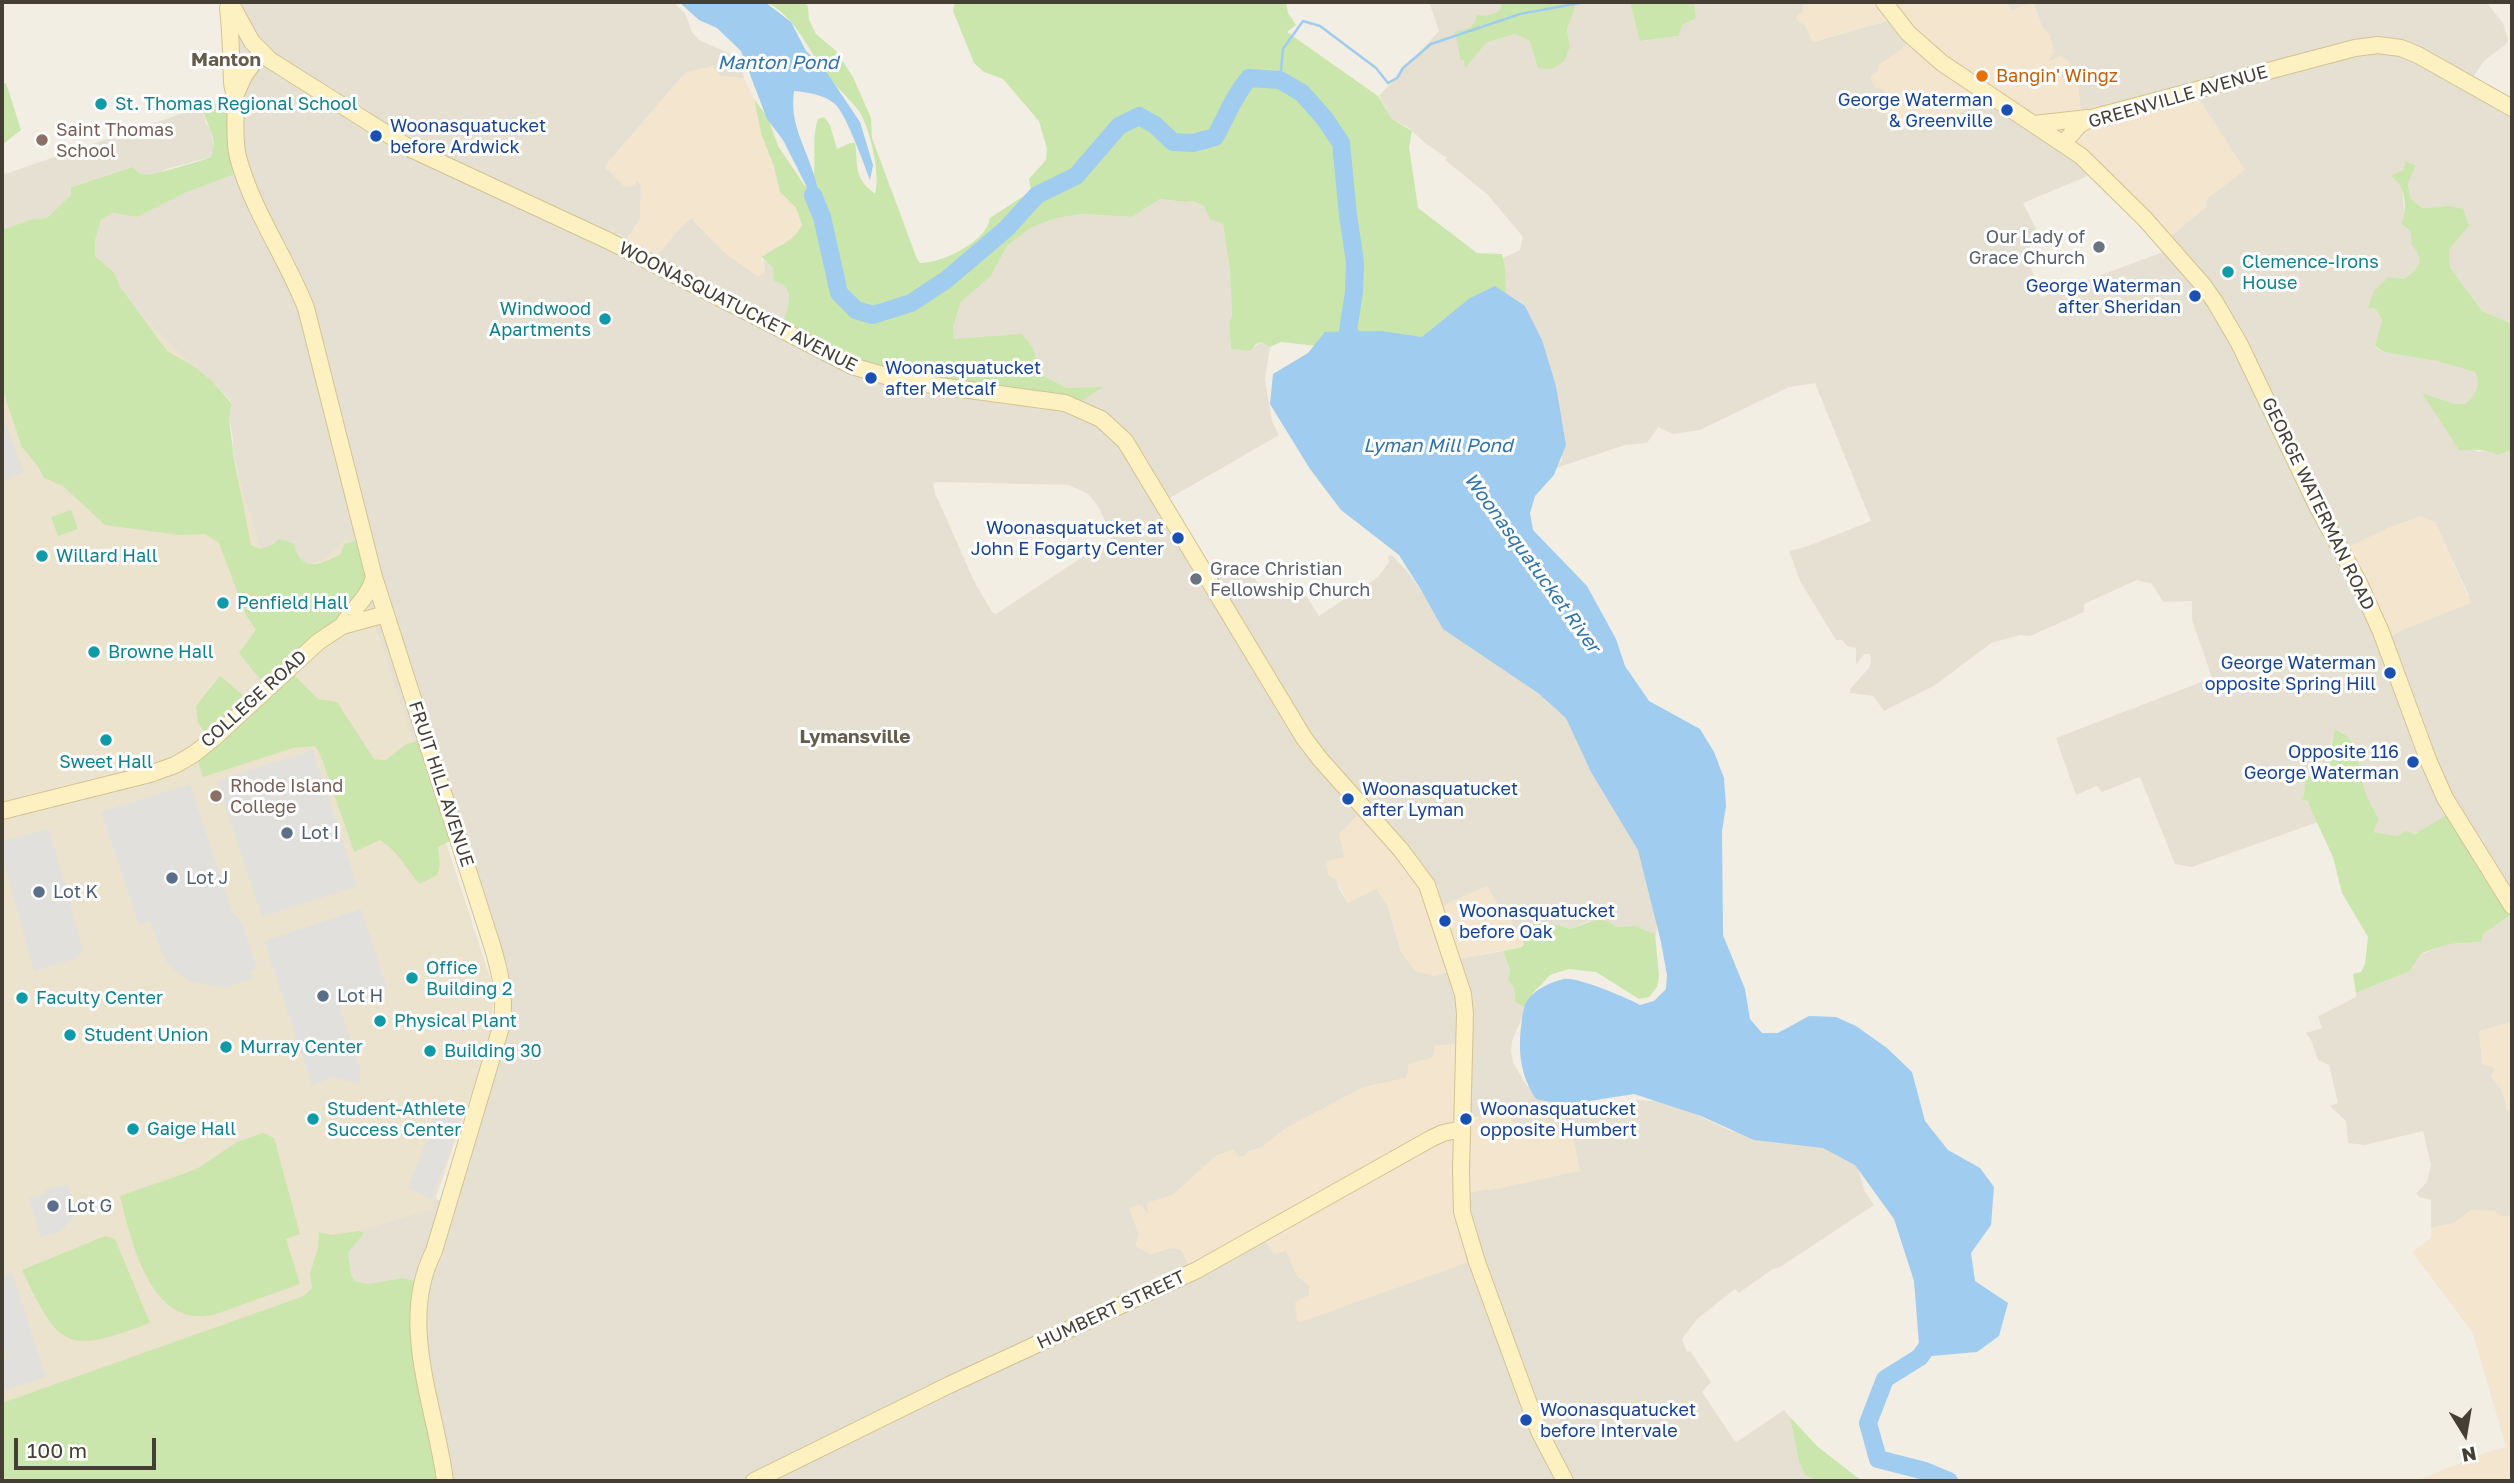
<!DOCTYPE html>
<html>
<head>
<meta charset="utf-8">
<style>
	body { margin:0 }
	#map { position:relative; width:2514px; height:1483px; overflow:hidden; background:#f2eee4; font-family:"Golos Text",sans-serif }
	canvas { display:block }
	.frame { position:absolute; inset:0; border:4px solid #443e34; pointer-events:none }
	.north { position:absolute; left:2430px; top:1399px; width:70px; height:70px; -webkit-text-stroke:5px #fff; paint-order:stroke; rotate:169deg; font-size:19px; font-weight:700; line-height:28px; text-align:center; color:#443e34 }
	.north::after { content:''; display:block; margin:auto; width:24px; height:32px; background:#443e34; clip-path:polygon(50% 0,100% 100%,50% 72%,0 100%) }
	.scale { position:absolute; left:14px; top:1438px; width:142px; height:32px; box-sizing:border-box; border:4px solid #443e34; border-top:0; padding-left:9px; font-size:21px; line-height:24px; white-space:nowrap; color:#443e34; -webkit-text-stroke:5px #fff; paint-order:stroke }
</style>
</head>
<body>
<div id="map">
<canvas width="2514" height="1483"></canvas>
<div class="frame"></div>
<div class="north">N</div>
<div class="scale">100 m</div>
</div>
<script>
const ctx = document.querySelector('canvas').getContext('2d');
ctx.lineJoin = 'round';
function fill(path, color) {
  ctx.fillStyle = color;
  ctx.fill(path, 'evenodd');
}
function trace(path, color, width, dash) {
  ctx.strokeStyle = color;
  ctx.lineWidth = width;
  ctx.lineCap = dash ? 'butt' : 'round';
  ctx.setLineDash(dash || []);
  ctx.stroke(path);
}
function write(font, color, halo, rows, align = 'center') {
  ctx.font = font + ' "Golos Text",sans-serif';
  ctx.lineWidth = 6;
  ctx.setLineDash([]);
  ctx.textBaseline = 'middle';
  ctx.strokeStyle = halo;
  ctx.fillStyle = color;
  for (const [text, x, y, turn = 0] of rows) {
    ctx.save();
    ctx.translate(x, y);
    ctx.rotate((+turn || 0) * Math.PI / 180);
    ctx.textAlign = isNaN(turn) ? turn : align;
    if (halo) ctx.strokeText(text, 0, 0);
    ctx.fillText(text, 0, 0);
    ctx.restore();
  }
}
fill(new Path2D(`
	M226,2H673L685,13L692,32L699,40L733,55L741,65L744,78H732L686,72L607,164L605,168L638,180L641,186L640,219L624,243L653,261L677,231L691,218L725,253L765,273L763,260L770,264L788,290L790,306L781,326L1067,388L1040,374L1034,350L954,339L953,327L961,302L991,276L1007,246L1032,227L1057,218L1082,214L1132,217L1160,199L1185,202L1192,201L1204,206L1213,219L1223,224L1230,271L1232,316L1229,323L1231,349L1249,350L1262,342L1270,347L1265,379L1272,421L1279,435L1163,502L1210,580L1245,561L1267,599L1282,597L1299,589L1307,597L1319,616L1378,577L1389,562L1388,556L1392,555L1406,570L1449,630L1539,677L1615,790L1659,900L1656,935L1635,926L1616,927L1589,921L1570,929L1559,925H1541L1539,918L1535,923L1519,933L1513,928L1509,912L1500,909L1487,886L1441,907L1345,858L1337,881L1339,889L1348,903L1376,888L1388,906L1401,952L1453,960L1503,951L1510,970L1508,981L1514,987L1515,1002L1526,1008L1512,1041L1511,1051L1513,1062L1526,1085L1551,1100L1560,1114L1638,1100L1669,1102L1731,1131L1775,1138L1807,1137L1856,1162L1865,1192L1874,1205L1780,1267L1771,1270L1739,1293L1735,1289L1697,1319L1682,1339L1687,1352L1690,1351L1711,1382L1702,1392L1734,1440L1737,1442L1784,1410L1790,1417L1799,1462L1805,1474L1820,1481H444L402,1278L368,1284L355,1281L351,1274L348,1253L331,1235L394,1183L449,1204L502,998L458,841L405,745L331,559L311,564L303,562L296,554L294,542L275,544L260,549L249,540L239,478L233,453V440L229,415L232,403L212,381L195,367L167,351L119,287L114,272L95,256V241L101,220L112,213L137,217L187,192L233,175ZM939,482L1069,485L1088,494L1098,506L1113,537L996,614L992,612L974,581L935,493L933,483ZM1433,1058L1463,1116L1485,1118L1508,1114L1511,1121L1530,1132L1569,1129L1501,1188L1462,1193L1297,1321L1309,1295V1285L1297,1276L1286,1250L1254,1234L1180,1249L1170,1248L1151,1254L1136,1246L1139,1234L1129,1208L1137,1206L1149,1214L1148,1203L1173,1195L1217,1155L1243,1157L1247,1152L1261,1148L1286,1128L1364,1087L1407,1078L1409,1064Z
	M1429,2H1502V7L1496,14L1470,29L1462,59L1465,67L1486,43L1515,34L1567,55L1570,47L1567,30L1577,2H1630L1640,41L1679,36L1682,25L1694,2H1808L1803,6L1806,27L1813,42L1893,19L1912,39L1899,51L1879,65L1885,95L1880,99L1886,111L1891,132L1931,122L1988,103L2097,172L2023,203L2039,235L2025,250L2041,297L2166,251L2165,241L2206,207V199L2101,108L2081,111L2078,87L2059,75L2048,61L2054,52L2050,36L2042,27L2033,2L2012,11L2006,2H2486L2503,23L2508,40L2506,44L2484,61L2470,82L2512,109V324L2482,311L2450,267L2449,250L2469,226L2447,206L2422,208L2410,198L2408,183L2416,167L2406,162L2403,170L2392,179L2398,181L2402,188L2405,218L2412,233L2411,244L2419,253L2420,263L2416,270L2404,279L2389,277L2369,308L2376,309L2382,320L2375,347L2384,352L2436,361L2475,372L2478,378V387L2473,398L2465,405L2455,404L2423,394L2474,450L2479,452L2487,450L2497,455L2512,450V908L2421,832L2398,836L2372,832L2379,819L2364,791L2355,745L2342,732L2335,731L2330,746L2332,760L2330,767L2325,771L2305,777L2304,797L2318,822L2192,867L2175,864L2140,777L2102,792L2097,786L2076,795L2056,738L2212,678L2192,620V601L2163,602L2152,584L2137,580L2084,604V612L2030,636L2020,635L1991,643L1934,686L1884,711L1873,696L1850,693V689L1869,668L1871,662L1870,654H1864L1856,665V648L1847,646L1842,640H1836L1800,581L1789,551L1808,546L1871,521L1815,383L1789,387L1700,430L1673,434L1658,427L1647,443L1625,445L1556,468L1562,460L1561,435L1540,336L1530,318L1506,294L1503,258L1520,250L1523,237L1488,195L1445,160L1447,158L1425,143L1409,128L1392,119L1379,96L1439,31ZM2421,516L2435,522L2469,596L2385,639L2386,529Z
	M198,108H201L206,123L211,130L214,149L211,157L166,169L160,174L144,176L131,167L82,183L71,187V195L47,218L32,219L2,230V175Z
	M2512,914V1022L2479,1031L2482,1050L2495,1069L2491,1076L2503,1092L2507,1110H2512V1215L2503,1217L2472,1210L2453,1223L2431,1228V1200L2419,1197L2416,1193L2427,1182L2431,1165L2423,1131L2365,1145L2348,1143L2346,1121L2330,1106L2338,1103L2329,1065L2318,1060L2312,1042L2306,1033L2322,1028L2318,1016L2356,997V993L2410,971L2422,954L2449,944L2481,942L2483,934Z`), '#e6e0d2');
fill(new Path2D(`
	M1808,2H2006L2012,11L2032,2L2042,27L2050,36L2054,52L2048,61L2061,56L2068,60L2070,67L2059,75L2065,78L2081,77L2083,83L2078,87L2081,110L2192,88L2245,170L2207,199L2206,207L2165,241L2113,183L1988,103L1931,122L1891,132L1886,111L1880,99L1885,95L1884,89L1875,88L1870,77L1877,72L1879,65L1899,51L1911,39L1892,19L1813,42L1806,27L1796,19V16L1803,12V6Z
	M713,66L720,76L744,78L754,99L761,133L774,167L780,192L796,208L802,225L795,238L773,249L764,257L761,256L765,273L758,277L725,253L691,218L677,231L653,261L624,244L640,219L641,186L638,181L634,185L624,186L605,167L686,72Z
	M2421,516L2435,522L2471,603L2402,630L2385,639L2342,550L2386,529Z
	M1364,809L1441,907L1487,886L1500,909L1508,912L1513,928L1519,933L1524,944L1521,947L1453,960L1454,971L1433,976L1415,971L1401,952L1388,907L1376,889L1348,903L1337,881L1328,875L1326,861L1344,857L1339,834Z
	M2512,1022V1110L2508,1111L2503,1092L2491,1076L2495,1069L2491,1066L2482,1065L2479,1031Z
	M1451,1044L1462,1045L1463,1116L1485,1118L1508,1114L1512,1121L1530,1132L1569,1129L1572,1131L1580,1171L1501,1188L1462,1193L1474,1260L1301,1322L1297,1321L1295,1302L1309,1295V1285L1297,1276L1286,1251L1274,1254L1259,1232L1191,1269L1180,1249L1170,1248L1151,1254L1135,1246L1139,1234L1129,1208L1140,1204L1148,1214L1147,1203L1173,1195L1217,1155L1233,1149L1240,1158L1243,1157L1247,1152L1261,1148L1286,1128L1364,1087L1406,1078L1409,1064L1432,1058L1435,1046Z
	M2472,1210L2495,1211L2503,1217L2512,1215V1481H2416L2484,1453L2506,1447L2473,1333L2412,1252L2431,1238V1228L2453,1223Z`), '#f4e5ce');
fill(new Path2D(`
	M102,275L209,382L277,602L347,538L494,990L490,1039L432,1209L327,1241L342,1289L2,1409V314Z`), '#ebe3cd');
fill(new Path2D(`
	M765,2H803L808,6L809,20L816,34L836,51L853,77L871,118L872,138L917,259L920,263C942,263 987,242 990,218L1031,191L1029,179L1046,160L1047,149L1039,121L1003,79L984,72L974,63L953,11L955,2H1286L1288,13L1296,25L1287,32L1378,96L1392,119L1412,131L1409,147L1418,208L1477,253L1502,254L1505,268L1506,294L1407,345L1317,346L1281,342L1270,347L1262,342L1256,344L1250,351L1231,349L1229,322L1232,316L1230,271L1223,224L1210,219L1204,206L1192,201L1185,202L1160,199L1132,217L1082,214L1057,218L1032,227L1007,246L991,276L961,302L953,327L954,339L1022,334L1034,350L1040,374L1067,388L1103,387L1078,403L901,379L781,326C788,310 798,287 774,281L773,268L761,256H764C780,243 792,244 802,225L796,208L780,192L774,167L761,133L754,99L768,118L778,146L805,186L813,182C817,161 811,138 818,119L824,117L830,125L837,149L850,143H855C859,168 852,175 875,194C881,176 870,128 859,111C851,100 839,90 830,79C809,54 797,15 765,2Z
	M1502,2H1577L1567,30L1570,47L1564,62L1551,69L1538,68L1530,41L1515,34L1486,43L1465,68L1463,60L1461,61L1455,32C1467,29 1475,28 1477,15C1488,16 1501,16 1502,2Z
	M1630,2H1694L1696,18L1682,25L1679,36L1640,41Z
	M6,83L21,130L2,145V84Z
	M230,98L233,175L187,192L137,217L112,213L101,220L95,241V256L114,272L120,287L167,351L195,367L212,381L232,404C226,421 233,436 233,454L251,545L260,549L274,544L278,539L294,543C300,573 320,565 341,554L344,544L362,539L380,595L288,669L318,699L337,702L374,759L386,760L405,745L420,740L456,838L438,847L440,865L437,875L420,884C405,868 399,852 380,840L354,852L321,756L315,746L293,748L203,777L194,749L209,738L198,723L196,706L220,676L253,704L268,689L239,653L256,630L246,615L219,543L205,534L180,535L105,525L63,486L44,478L37,465L22,447L2,388V230L32,219L47,218L71,195V187L132,167C136,170 141,175 146,175C150,176 205,160 211,157C219,139 207,124 201,108Z
	M2406,161L2416,166L2408,183L2410,198L2422,208L2447,206L2463,209L2469,226L2449,250L2450,267L2482,311L2512,324V450L2497,455C2487,448 2471,450 2459,450L2422,393L2455,404H2465C2475,396 2482,385 2475,372L2436,361L2384,352L2375,346L2382,320L2376,309L2368,308L2374,291L2389,277L2404,279C2421,267 2425,260 2411,244C2412,233 2411,229 2401,224C2407,215 2406,193 2399,184C2397,181 2393,179 2391,176L2403,170Z
	M71,510L78,529L58,536L51,517Z
	M2335,730C2360,736 2358,768 2364,788C2367,799 2374,809 2379,819L2373,832L2398,836L2405,831L2415,834L2452,812L2512,914L2483,934L2481,942L2449,944L2422,953L2410,971L2356,993L2353,974L2361,972L2365,964L2368,937L2342,893L2333,857L2307,801L2301,799L2304,796L2305,777C2342,769 2326,759 2335,730Z
	M1538,917L1541,925H1559L1570,929C1586,924 1601,913 1616,927L1635,926L1655,934L1659,976L1657,987L1649,997L1639,999L1596,972L1569,969L1550,975L1533,993L1526,1008L1515,1002L1514,987L1508,981L1510,970L1503,951L1522,947L1524,944L1519,933L1535,923Z
	M263,1133L274,1138L300,1234L286,1239L300,1284L216,1314C151,1332 131,1241 120,1196L186,1173L200,1167L237,1142Z
	M359,1231L364,1233L348,1253L351,1274L355,1281L368,1284L402,1278L420,1282L419,1310L444,1481H2V1403L304,1296L312,1288L310,1274L318,1248L319,1232L331,1235Z
	M105,1236L115,1239L150,1323C66,1354 60,1350 22,1270Z
	M1790,1417L1818,1447L1862,1481H1820L1805,1475L1799,1462Z`), '#cae6ac');
fill(new Path2D(`
	M2,415L24,472L2,481Z
	M313,750L357,886L262,917L217,781Z
	M190,784L232,912L242,923L257,968L250,971L253,978L224,988L190,981L180,975L168,964L162,953L150,921L139,925L101,812Z
	M49,829L83,950L77,958L34,971L2,855V841Z
	M361,909L387,988L339,1004L360,1069V1084L333,1077L312,1085L264,941Z
	M462,1117L432,1199L408,1188L435,1119Z
	M68,1184L76,1213L61,1231L40,1237L29,1198L45,1194V1190Z
	M12,1272L46,1377L2,1391V1360L6,1358L2,1344V1275Z`), '#e2e0dc');
fill(new Path2D(`
	M679,2H765L791,22L806,51L823,67L860,122L873,165L870,180C864,164 846,114 835,104C825,95 807,92 794,91C790,123 802,139 812,169C818,184 819,201 822,217L783,140L767,119L741,51L717,28L699,20Z
	M1495,286L1525,306L1542,340L1556,386L1566,445L1554,475L1535,496L1530,513L1533,530L1587,586L1616,639L1625,666L1649,701L1700,729L1714,752L1724,778L1726,806L1722,831L1723,935L1745,989L1750,1019L1762,1033H1778L1809,1016L1836,1017L1856,1026L1887,1048L1912,1072L1925,1121L1948,1150L1980,1168L1994,1187L1991,1225L1971,1253L1975,1281L2008,1303L1999,1336L1977,1352L1920,1357L1914,1281L1894,1219L1855,1165L1823,1148L1754,1140L1701,1116L1634,1094L1564,1105L1536,1099C1521,1076 1518,1054 1521,1027C1522,1019 1523,1007 1527,1001C1535,989 1551,982 1564,979C1578,977 1627,998 1640,1005L1654,1001L1666,989L1667,975L1661,942L1638,850L1591,772L1566,718L1538,693L1443,629L1421,590L1399,555L1341,510L1310,469L1270,404L1273,374L1308,353L1325,332L1381,331L1422,337L1470,298Z`), '#9fccef');
trace(new Path2D(`
	M1280,80L1283,49L1303,21L1320,26L1376,68L1388,83L1397,78L1403,68L1431,44L1520,14L1585,2`), '#9fccef', 2.5);
trace(new Path2D(`
	M813,195L822,217L839,293L856,310L873,315L911,303L946,280L1006,229L1037,195L1076,176L1119,126L1139,116L1155,125L1173,142L1193,143L1215,137C1227,116 1233,97 1249,78L1280,80L1302,93L1325,119L1341,143L1348,215L1355,262L1354,292L1348,331L1362,350
	M1933,1338L1920,1357L1885,1379L1868,1423L1878,1459L1925,1471L1949,1481`), '#9fccef', 18);
const secondary = new Path2D(`
	M230,2L252,42L270,60L411,149L609,241L852,366L903,381L1065,403L1101,419L1125,441L1304,738L1320,759L1401,850L1427,885L1463,994L1465,1014L1461,1171L1462,1212L1477,1262L1539,1431L1565,1481
	M1884,2L1908,33L1942,63L2081,156L2145,219L2203,285L2215,302L2239,343L2318,508L2359,583L2381,632L2429,762L2445,798L2512,906
	M228,8C231,33 231,57 232,82C232,88 235,93 235,98C237,118 233,137 238,157C252,210 286,257 306,308L374,577L490,939C499,967 507,997 501,1027L434,1251C397,1323 436,1407 445,1481
	M235,96L244,76L261,52
	M2034,124L2088,118
	M2063,144L2079,125L2091,118L2355,48L2378,45L2401,48L2418,55L2512,108
	M342,626C353,607 368,600 374,577
	M2,811L150,774L175,765L194,754L214,738L318,642L342,626L386,614
	M754,1481L949,1385L1197,1270L1432,1138L1443,1133L1462,1129`);
trace(secondary, '#d2c393', 18);
trace(secondary, '#fef1c1', 16);
for (const [x, y, r, color] of [
	[1982,76,7,"#e8710a"],
	[101,104,7,"#0f9aa8"],
	[2007,110,7,"#1a4fb4"],
	[376,136,7,"#1a4fb4"],
	[42,140,7,"#8d6e63"],
	[2099,247,7,"#6b7280"],
	[2228,272,7,"#0f9aa8"],
	[2195,296,7,"#1a4fb4"],
	[605,319,7,"#0f9aa8"],
	[871,378,7,"#1a4fb4"],
	[1178,538,7,"#1a4fb4"],
	[42,556,7,"#0f9aa8"],
	[1196,579,7,"#6b7280"],
	[223,603,7,"#0f9aa8"],
	[94,652,7,"#0f9aa8"],
	[2390,673,7,"#1a4fb4"],
	[106,740,7,"#0f9aa8"],
	[2413,762,7,"#1a4fb4"],
	[216,796,7,"#8d6e63"],
	[1348,799,7,"#1a4fb4"],
	[287,833,7,"#5c6f8a"],
	[172,878,7,"#5c6f8a"],
	[39,892,7,"#5c6f8a"],
	[1445,921,7,"#1a4fb4"],
	[412,978,7,"#0f9aa8"],
	[323,996,7,"#5c6f8a"],
	[22,998,7,"#0f9aa8"],
	[380,1021,7,"#0f9aa8"],
	[70,1035,7,"#0f9aa8"],
	[226,1047,7,"#0f9aa8"],
	[430,1051,7,"#0f9aa8"],
	[313,1119,7,"#0f9aa8"],
	[1466,1119,7,"#1a4fb4"],
	[133,1129,7,"#0f9aa8"],
	[53,1206,7,"#5c6f8a"],
	[1526,1420,7,"#1a4fb4"]
]) {
  const dot = new Path2D();
  dot.arc(x, y, r, 0, 2 * Math.PI);
  ctx.fillStyle = color;
  ctx.fill(dot);
  trace(dot, '#fff', 2.5);
}
write('18px', '#c56008', '#fff', [
	["Bangin' Wingz",1996,76]
], 'left');
write('18px', '#443e34', '#fff', [
	["GREENVILLE AVENUE",2178,97,-16],
	["WOONASQUATUCKET AVENUE",738,307,27],
	["GEORGE WATERMAN ROAD",2318,504,64],
	["COLLEGE ROAD",254,699,-42],
	["FRUIT HILL AVENUE",441,784,72],
	["HUMBERT STREET",1111,1310,-25]
]);
write('18px', '#164399', '#fff', [
	["George Waterman",1993,100,"right"],
	["& Greenville",1993,121,"right"],
	["Woonasquatucket",390,126],
	["before Ardwick",390,147],
	["George Waterman",2181,286,"right"],
	["after Sheridan",2181,307,"right"],
	["Woonasquatucket",885,368],
	["after Metcalf",885,389],
	["Woonasquatucket at",1164,528,"right"],
	["John E Fogarty Center",1164,549,"right"],
	["George Waterman",2376,663,"right"],
	["opposite Spring Hill",2376,684,"right"],
	["Opposite 116",2399,752,"right"],
	["George Waterman",2399,773,"right"],
	["Woonasquatucket",1362,789],
	["after Lyman",1362,810],
	["Woonasquatucket",1459,911],
	["before Oak",1459,932],
	["Woonasquatucket",1480,1109],
	["opposite Humbert",1480,1130],
	["Woonasquatucket",1540,1410],
	["before Intervale",1540,1431]
], 'left');
write('18px', '#0d838f', '#fff', [
	["St. Thomas Regional School",115,104],
	["Clemence-Irons",2242,262],
	["House",2242,283],
	["Windwood",591,309,"right"],
	["Apartments",591,330,"right"],
	["Willard Hall",56,556],
	["Penfield Hall",237,603],
	["Browne Hall",108,652],
	["Sweet Hall",106,762,"center"],
	["Office",426,968],
	["Building 2",426,989],
	["Faculty Center",36,998],
	["Physical Plant",394,1021],
	["Student Union",84,1035],
	["Murray Center",240,1047],
	["Building 30",444,1051],
	["Student-Athlete",327,1109],
	["Success Center",327,1130],
	["Gaige Hall",147,1129]
], 'left');
write('18px', '#785e54', '#fff', [
	["Saint Thomas",56,130],
	["School",56,151],
	["Rhode Island",230,786],
	["College",230,807]
], 'left');
write('18px', '#5b616d', '#fff', [
	["Our Lady of",2085,237],
	["Grace Church",2085,258],
	["Grace Christian",1210,569,"left"],
	["Fellowship Church",1210,590,"left"]
], 'right');
write('18px', '#4e5e75', '#fff', [
	["Lot I",301,833],
	["Lot J",186,878],
	["Lot K",53,892],
	["Lot H",337,996],
	["Lot G",67,1206]
], 'left');
write('bold 19px', '#665c4b', '#fff', [
	["Manton",226,60],
	["Lymansville",855,737]
]);
write('italic 19px', '#2e74ae', '#fff', [
	["Manton Pond",778,63],
	["Lyman Mill Pond",1438,446],
	["Woonasquatucket River",1532,563,54]
]);
</script>
</body>
</html>
